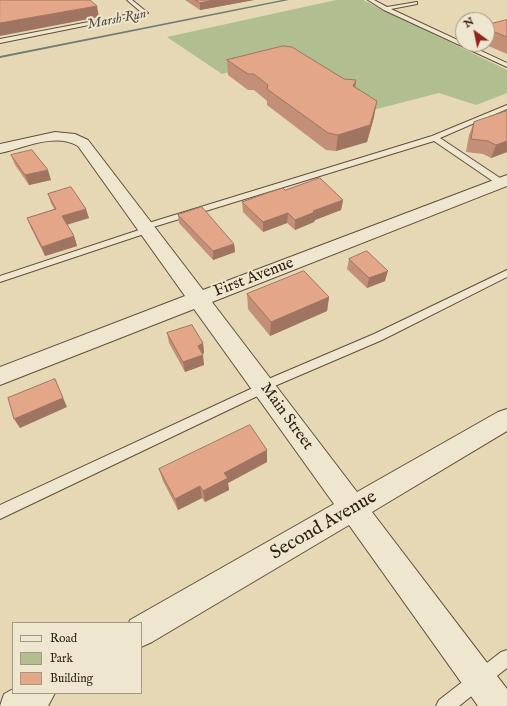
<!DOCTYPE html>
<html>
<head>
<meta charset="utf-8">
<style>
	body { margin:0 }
	#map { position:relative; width:507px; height:706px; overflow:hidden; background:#e6d8b5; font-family:"IM FELL English",serif }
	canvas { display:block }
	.legend { position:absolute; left:12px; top:622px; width:130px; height:72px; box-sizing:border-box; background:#efe6cf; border:1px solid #a49783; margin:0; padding:5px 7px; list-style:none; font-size:12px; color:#332111 }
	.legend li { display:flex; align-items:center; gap:8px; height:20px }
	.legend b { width:20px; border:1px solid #a49783 }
	.north { position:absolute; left:455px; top:12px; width:40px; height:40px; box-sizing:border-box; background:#efe6cf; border:1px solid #a49783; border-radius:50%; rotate:327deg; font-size:11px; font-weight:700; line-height:16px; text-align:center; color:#332111 }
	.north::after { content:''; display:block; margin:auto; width:14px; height:18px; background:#8f2418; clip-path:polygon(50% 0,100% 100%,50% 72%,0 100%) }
</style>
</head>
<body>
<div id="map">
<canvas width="507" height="706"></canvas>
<ul class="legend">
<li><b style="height:5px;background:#efe6cf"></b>Road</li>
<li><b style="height:11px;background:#b1bf90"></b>Park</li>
<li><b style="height:11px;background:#e3a689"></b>Building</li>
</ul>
<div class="north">N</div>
</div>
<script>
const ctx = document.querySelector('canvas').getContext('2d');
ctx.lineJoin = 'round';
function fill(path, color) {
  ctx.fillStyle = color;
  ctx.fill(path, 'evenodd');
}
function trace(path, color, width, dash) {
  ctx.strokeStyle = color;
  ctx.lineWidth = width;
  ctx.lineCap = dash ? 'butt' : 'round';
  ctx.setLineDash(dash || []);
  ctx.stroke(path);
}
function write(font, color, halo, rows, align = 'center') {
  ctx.font = font + ' "IM FELL English",serif';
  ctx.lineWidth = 4;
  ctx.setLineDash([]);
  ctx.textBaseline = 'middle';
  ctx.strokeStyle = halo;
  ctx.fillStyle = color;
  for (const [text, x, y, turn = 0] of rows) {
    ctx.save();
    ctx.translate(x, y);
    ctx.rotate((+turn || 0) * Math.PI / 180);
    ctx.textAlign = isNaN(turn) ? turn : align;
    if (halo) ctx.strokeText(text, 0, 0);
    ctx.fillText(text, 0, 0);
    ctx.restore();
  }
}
fill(new Path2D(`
	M336,0H363L507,70V93L476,105L439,93L373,110L287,58L222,74L167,37Z`), '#b1bf90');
fill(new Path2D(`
	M282,0H289L0,58V56Z`), '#707c75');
const service = new Path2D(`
	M127,0H132L148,13L0,43V39L141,12Z
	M368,0H374L387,7L417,2V4L391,9L507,63V67L384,10Z
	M507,105V109L440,138L503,180V184H497L434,141L150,228V232L0,282V276L142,229V225L432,136Z
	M507,270V277L382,340L270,388L268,391L0,519V505L257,386L259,383L374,334Z
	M507,650V668L459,706H436L439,700L501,652Z`);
const minor = new Path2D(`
	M55,132L75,134L88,140L203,290L507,175V186L212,302L357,492L498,412L507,409V431L372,512L507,689V706H478L349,525L152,642L141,647V623H129L130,620L334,504L194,309L0,385V367L185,296L78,146C55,132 24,148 0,153V144Z
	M13,689V693H55L48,706H0L4,694Z`);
trace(service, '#604f3a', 2);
trace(minor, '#604f3a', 2);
fill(service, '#efe6cf');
fill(minor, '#efe6cf');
fill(new Path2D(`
	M185,0H254L200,10Z
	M507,20V54L484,44H487V25Z
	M227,60L344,79L356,80L355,87L374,117L367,142L336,151L326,150L267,105V101L254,90H248L228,75Z
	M474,122L507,152L491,158L483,154L466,152L469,135Z
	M11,155L51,180L29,185L15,165Z
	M285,190L343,200L341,210L315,220L314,222L295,230L287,223L263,232L243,212L242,202Z
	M48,194L89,218L67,225L74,236L77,246L45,256L31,228L27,218L54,209L51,203Z
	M178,215L234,244L235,252L213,260L179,223Z
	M349,259L385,281L367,288L347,269Z
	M247,294L329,297L327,311L270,336L248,309Z
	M167,333L203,343L204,353L202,354L204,365L185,372L169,343Z
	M267,462L228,483L229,490L205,502L202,498L178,510L163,481L159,469Z`), '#c38f76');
fill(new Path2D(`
	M213,0H254L200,10V3Z
	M97,6L99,17L0,36V23Z
	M356,80L354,96L353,86Z
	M377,101L374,117L367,142L336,151L338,135Z
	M507,141V152L491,158L496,145Z
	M48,170L51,180L29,185L25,175Z
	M343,200L341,210L315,220L314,222L295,230V220L313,211Z
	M86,209L89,218L65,225L62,216Z
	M288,213L287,223L263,232V222Z
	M74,236L77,246L45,256L42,247Z
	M234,244L235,252L213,260V251Z
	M388,271L385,281L367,288L369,278Z
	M329,297L327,311L270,336L271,322Z
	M203,343L204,353L199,356L198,346Z
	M203,355L204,365L185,372L183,362Z
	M55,379L67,407L20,428L14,419Z
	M267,450V462L228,483L229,490L205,502L203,491L224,473Z
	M200,486L202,498L178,510L175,499Z`), '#9f7460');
const building = new Path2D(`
	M0,0H90L97,6L0,23Z
	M196,0H213L200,3Z
	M507,20V37L487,29V25Z
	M283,46L292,47L344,79L356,80L353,86L377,101L370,125L338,135L328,133L267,89L268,85L254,74H248L227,60Z
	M507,111V141L496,145L488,141L471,139L474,122Z
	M32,150L48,170L25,175L11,155Z
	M320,178L343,200L313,211L315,212L295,220L288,213L263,222L242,202L270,192L283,188L285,190Z
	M71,187L86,209L62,216L74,236L42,247L27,218L56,209L48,194Z
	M202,207L234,244L213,251L178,215Z
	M367,251L388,271L369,278L349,259Z
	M304,271L329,297L271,322L247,294Z
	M192,325L203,343L198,346L203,355L183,362L167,333Z
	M55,379L63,398L14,419L8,398Z
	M250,425L267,450L224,473L228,478L203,491L200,486L175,499L159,469Z`);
fill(building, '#e3a689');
trace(building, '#9f7460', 1);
write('italic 14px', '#524e43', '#efe6cf', [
	["Marsh Run",117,20,-11]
]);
write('16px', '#332111', '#efe6cf', [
	["First Avenue",254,278,-21],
	["Main Street",286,417,54]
]);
write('19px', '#332111', '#efe6cf', [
	["Second Avenue",324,526,-30]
]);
</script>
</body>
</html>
